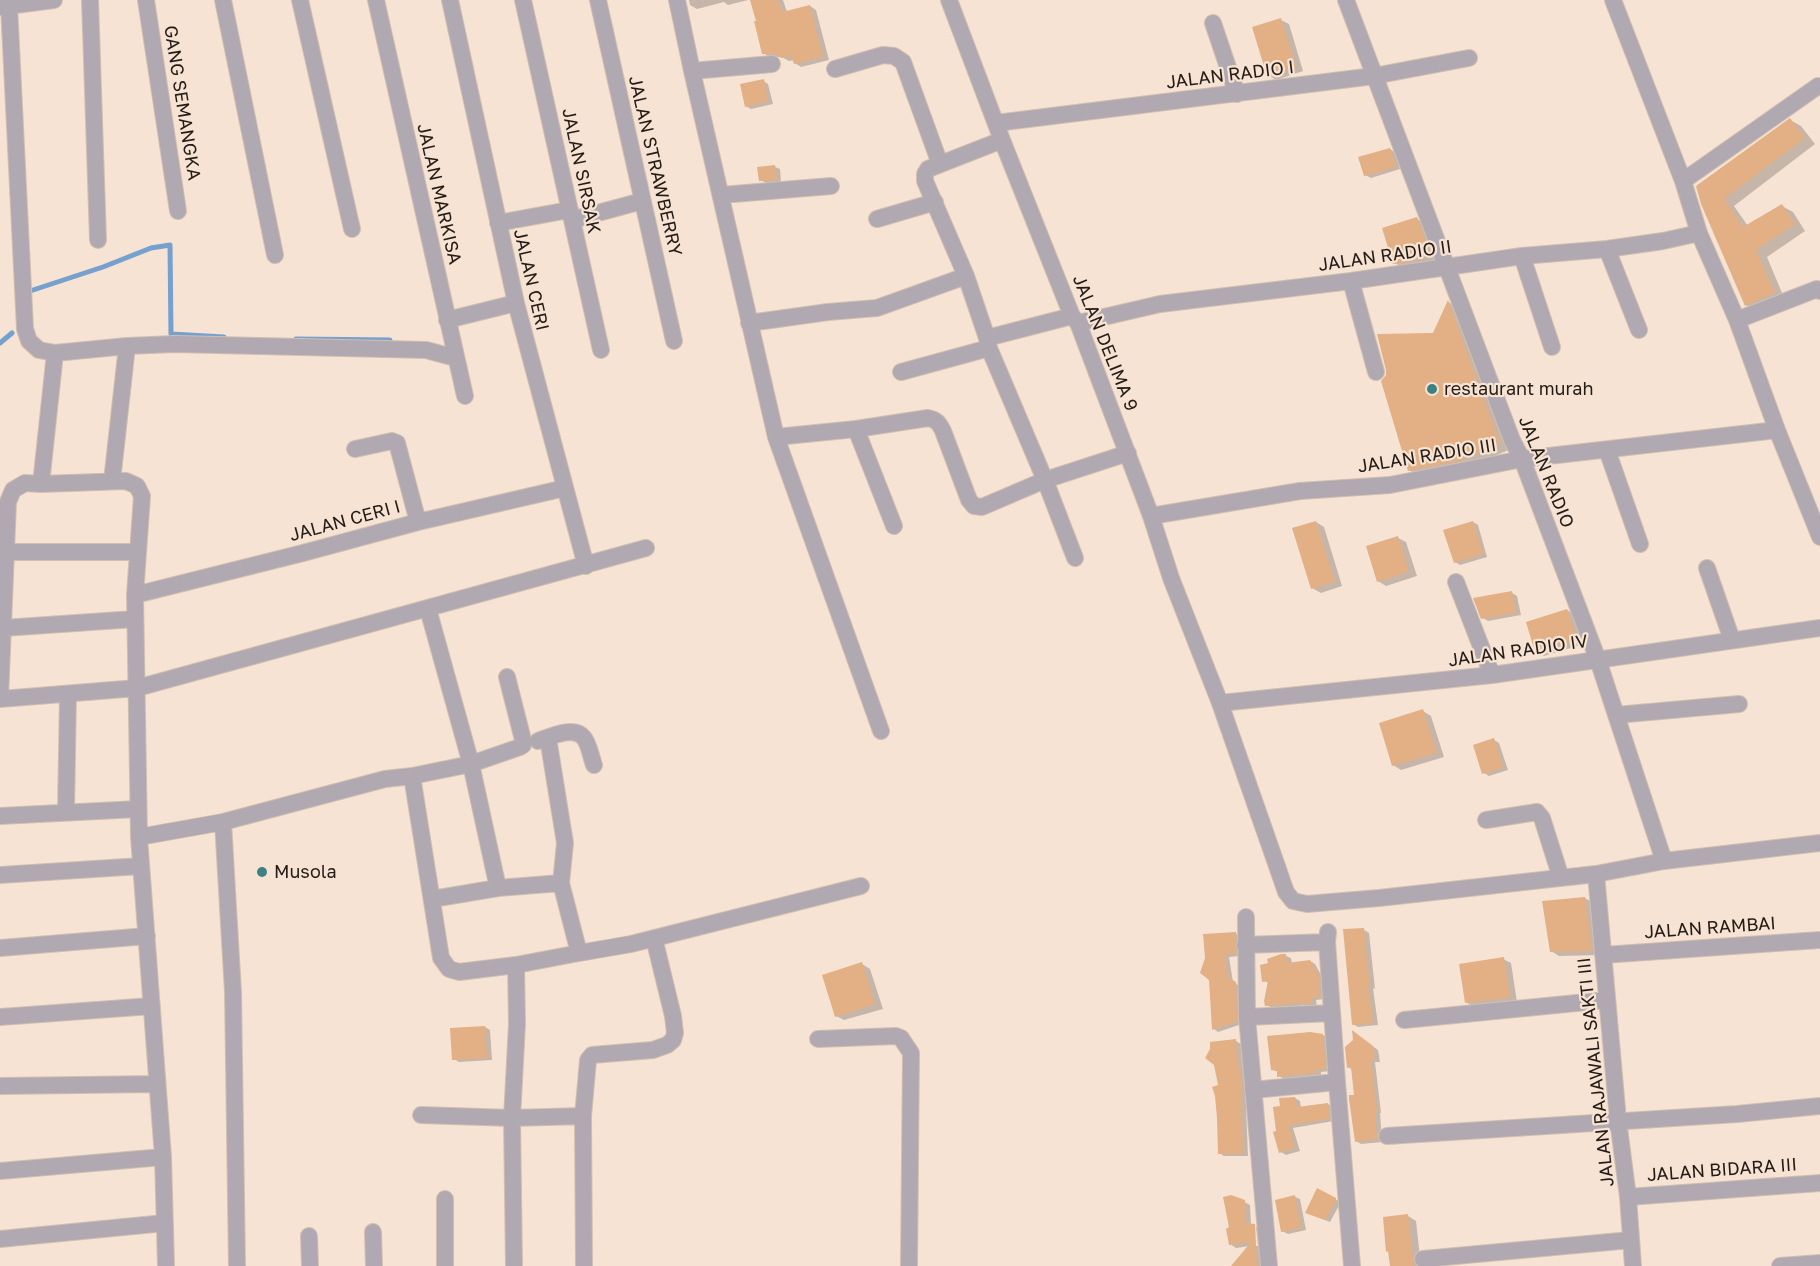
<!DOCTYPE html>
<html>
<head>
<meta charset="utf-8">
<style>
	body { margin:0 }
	canvas { display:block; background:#f7e3d3 }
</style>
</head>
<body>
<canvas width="1820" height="1266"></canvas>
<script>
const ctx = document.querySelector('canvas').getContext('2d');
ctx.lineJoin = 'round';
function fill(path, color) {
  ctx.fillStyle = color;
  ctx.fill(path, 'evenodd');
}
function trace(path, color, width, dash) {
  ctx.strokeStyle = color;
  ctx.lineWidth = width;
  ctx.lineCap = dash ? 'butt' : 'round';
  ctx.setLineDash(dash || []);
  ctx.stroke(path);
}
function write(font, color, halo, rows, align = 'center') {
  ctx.font = font + ' "Golos Text",sans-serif';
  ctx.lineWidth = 4.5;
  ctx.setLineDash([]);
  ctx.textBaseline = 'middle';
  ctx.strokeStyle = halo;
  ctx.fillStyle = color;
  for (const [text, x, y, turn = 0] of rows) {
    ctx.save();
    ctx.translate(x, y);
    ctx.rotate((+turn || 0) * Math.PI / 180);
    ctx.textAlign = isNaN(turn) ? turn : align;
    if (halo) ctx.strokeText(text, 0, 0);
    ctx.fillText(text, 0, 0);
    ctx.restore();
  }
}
fill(new Path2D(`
	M689,0H748L728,5L724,2L697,9L690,5Z
	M752,0H783L787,12L810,6L816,10L829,60L801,67L795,63L794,60L789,61L782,57H770L763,53L758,22Z
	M1281,20L1289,24L1303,71L1276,80L1268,75Z
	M763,81L768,84L773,104L751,109L746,106Z
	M1790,120L1801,126L1815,144L1734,206L1748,226L1782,206L1793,212L1805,231L1767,257L1785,300L1757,311L1746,305L1697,187Z
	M1390,149L1395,152L1400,169L1371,178L1365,175Z
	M775,167L780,169L781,182L766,183L761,180Z
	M1417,219L1425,224L1438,259L1417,266L1403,268L1395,263Z
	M1448,302L1459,308L1511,449L1470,466L1420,476L1409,470L1434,334Z
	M1316,522L1324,527L1342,586L1321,593L1312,588Z
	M1473,522L1478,525L1487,557L1460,565L1455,562Z
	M1398,538L1406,542L1417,576L1386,586L1378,581Z
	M1512,593L1517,596L1521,615L1488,621L1483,618Z
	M1567,610L1575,615L1584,644L1544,656L1536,651Z
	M1423,711L1431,716L1444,757L1401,770L1393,765Z
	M1494,740L1499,743L1508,770L1489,776L1484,773Z
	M1585,898L1593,903L1600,955L1559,956L1551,951Z
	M1364,930L1369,933L1375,989L1373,988L1378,1025L1358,1027L1353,1024Z
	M1235,933L1240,936V956L1229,957L1233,982L1241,987L1242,1024L1218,1032L1214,1029L1210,980Z
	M1286,956L1291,958L1292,964L1310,961L1315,964L1324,980L1325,999L1316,1000L1317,1006H1306L1303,1005L1298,1006L1272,1008L1267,1005L1269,983L1264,981Z
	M1503,959L1511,963L1517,1002L1474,1007L1466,1002Z
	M862,964L870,969L883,1009L844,1020L836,1016Z
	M485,1027L490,1030L492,1060L459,1062L454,1059Z
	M1323,1035L1328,1038L1330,1071L1321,1072V1076L1284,1079L1279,1076L1278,1072L1273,1069Z
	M1357,1035L1378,1050L1380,1062H1375L1381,1113H1380L1382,1142L1361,1144L1356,1141L1353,1070L1348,1067Z
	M1236,1041L1241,1044L1242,1062L1245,1081L1248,1156H1224L1219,1153V1086L1212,1043Z
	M1295,1098L1300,1101L1301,1108L1328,1104L1333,1107L1334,1121L1293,1128L1300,1151L1286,1155L1281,1152L1278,1132L1282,1107Z
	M1318,1191L1341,1202L1330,1222L1312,1215Z
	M1295,1197L1300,1199L1306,1230L1288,1234L1282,1231Z
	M1244,1202L1250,1205L1251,1225L1256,1226H1253L1255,1246H1258L1256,1227L1261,1229L1262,1266H1233L1250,1246L1236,1248L1230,1244V1228Z
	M1408,1216L1416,1221L1421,1266H1391Z`), '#0003');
trace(new Path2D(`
	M30,291L103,267L151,248L170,245L171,334L224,337
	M296,339L390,340
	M0,343L12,333`), '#76a0ce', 5);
fill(new Path2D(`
	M750,0H778L782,12L810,5L823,57L794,64L791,56L781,58L776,54H762L754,21H756Z
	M1281,18L1296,67L1267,76L1252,27Z
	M764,79L768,101L745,107L740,84Z
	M1790,118L1805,138L1724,199L1743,227L1782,204L1795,224L1756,250L1775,293L1745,306L1701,204L1696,186Z
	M1390,148L1396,167L1364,176L1358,157Z
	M775,165L777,180L759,181L757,167Z
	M1417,217L1431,255L1408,262L1393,264L1382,228Z
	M1448,300L1500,443L1459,461L1408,471L1381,381L1386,375V370L1377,334L1433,333Z
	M1316,521L1335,582L1311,589L1292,528Z
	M1473,521L1483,554L1454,563L1443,530Z
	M1398,536L1409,572L1377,582L1366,546Z
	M1512,591L1516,613L1481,619L1473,598Z
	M1567,609L1577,640L1535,652L1526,622Z
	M1423,709L1437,753L1392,766L1379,723Z
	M1494,738L1503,768L1482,774L1473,745Z
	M1585,897L1592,951L1550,952L1542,901Z
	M1364,928L1366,952L1370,987H1368L1373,1023L1352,1025L1343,929Z
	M1236,932V954H1225L1228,977L1236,982L1237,1022L1212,1030L1209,980L1200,973L1205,958L1203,934Z
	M1281,954H1286L1287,963L1310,960L1319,976L1320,997L1312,998V1003L1299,1004V1002L1292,1004L1265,1006L1264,1001L1268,981L1262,982L1260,965L1268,963L1267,959Z
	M1504,957L1510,998L1465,1003L1459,964Z
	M862,962L875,1004L835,1017L822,975Z
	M485,1026L487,1058L452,1060L450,1028Z
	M1352,1030L1373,1046L1375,1059L1371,1060L1377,1111H1375L1377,1139L1355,1142L1349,1099V1095H1354L1351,1067L1347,1068L1345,1047L1353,1040Z
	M1310,1032L1323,1034L1326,1069L1316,1070V1073L1277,1077V1071L1271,1070L1267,1036Z
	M1236,1039L1237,1058L1241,1077L1243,1154H1218L1217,1118L1215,1096L1212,1087L1218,1085L1214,1065L1205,1058L1210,1049V1042Z
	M1295,1097L1297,1107L1328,1103L1329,1119L1289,1125L1295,1148L1279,1153L1273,1132L1276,1131L1273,1107L1280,1106L1279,1098Z
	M1317,1188L1336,1198V1201L1325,1220L1305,1213Z
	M1231,1195L1245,1200V1223L1255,1224L1257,1266H1231L1251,1242L1229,1245L1226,1229L1229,1227L1223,1197Z
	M1295,1195L1301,1228L1281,1232L1275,1200Z
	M1408,1214L1414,1266H1390L1388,1251L1386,1252L1383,1217Z`), '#e2b084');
const street = new Path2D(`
	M90,0L98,240
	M146,0L178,211
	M223,0L275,255
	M300,0L352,229
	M376,0L465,396
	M450,0L516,303L586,566
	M523,0L601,350
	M598,0L674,341
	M677,0L692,71L776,437L881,731
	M949,0L1002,140L1072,316L1078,323L1151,516L1171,578L1220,703L1286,892L1293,901L1307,904L1379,898L1596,874L1664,861L1820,843
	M1346,0L1512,440L1522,459L1598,660L1664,861
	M1613,0L1683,181L1699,233L1737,320L1777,430L1820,537
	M9,5L25,329L29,341L39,350L55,353L127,346L175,344L426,350L456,358
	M0,7L54,0
	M1213,23L1237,94
	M835,69L883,55L894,56L903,62L940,164
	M692,71L772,64
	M996,123L1374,76L1469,58
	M1002,140L928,169L925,174V181L966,276L987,338L989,348L1045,480L1075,558
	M1683,181L1818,86
	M721,195L831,186
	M877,219L935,202
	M572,220L642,201
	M498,223L569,210
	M1607,249L1639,330
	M1522,256L1552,347
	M1351,281L1376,372
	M447,320L516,303
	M1737,320L1817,289L1820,291
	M749,323L828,312L877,308L966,276
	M1078,323L1160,304L1351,281L1522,256L1607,249L1663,241L1699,233
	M987,338L1072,316
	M901,372L989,348
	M856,429L894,526
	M776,437L856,429L928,418C937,420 939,423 943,431L969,500L974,506L982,507L1045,480L1128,453
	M355,449L392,441L397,443L418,522
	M1607,450L1640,544
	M112,481L127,346
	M41,484L55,353
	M1151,516L1300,491L1390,485L1522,459L1777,430
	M7,552H138
	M1707,568L1732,640
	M1456,582L1492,675
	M135,595L303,553L418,522L565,488
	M428,609L471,764L498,888
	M3,628L135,619
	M0,699L8,502L13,490L25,483L41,484L126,481L137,486L142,496L135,595L139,837L163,1157L166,1266
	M0,699L137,688L646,548
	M1220,703L1492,675L1820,628
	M1616,715L1739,704
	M548,738L565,843L561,883
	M538,741C550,737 574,725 584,738C589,744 591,757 594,765
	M412,776L441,958L449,969L459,972L516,965
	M66,811L68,694
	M0,816L138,809
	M1486,820L1537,812L1542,818L1561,878
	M223,822L233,992L237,1266
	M139,837L223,822L385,779L412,776L471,764L520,747L523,745V740L507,677
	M1596,874L1618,1120L1628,1197L1633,1266
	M0,875L141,866
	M432,899L498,888L561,883L579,953L516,965L517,1024L512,1118L514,1266
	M1246,917L1247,1017L1269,1266
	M1328,932L1327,942L1337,1082L1352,1266
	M1245,945L1327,942
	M0,948L147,936
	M579,953L631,944L861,886
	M1603,955L1820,940
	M0,1017L152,1006
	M1247,1017L1332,1013
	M1404,1020L1607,1000
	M818,1039L896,1036L901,1038L911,1053L909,1266
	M0,1086L157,1084
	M1253,1090L1337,1082
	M421,1115L512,1118L583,1116
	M1387,1136L1737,1114L1820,1106
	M0,1171L163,1157
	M1628,1197L1820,1183
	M445,1199V1266
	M373,1232L374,1266
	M309,1236L310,1266
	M0,1239L165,1223
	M1423,1259L1631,1240
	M584,1266L583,1116L588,1060L592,1055L653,1050L667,1045L673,1040L675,1033L673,1016L654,938
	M1780,1266L1820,1263`);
trace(street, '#d1bfb1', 18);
trace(street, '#b0a9b1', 16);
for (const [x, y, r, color] of [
	[1432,389,6,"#3b8382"],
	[262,872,6,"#3b8382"]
]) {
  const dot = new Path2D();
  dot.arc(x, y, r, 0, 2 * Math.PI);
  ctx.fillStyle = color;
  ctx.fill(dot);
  trace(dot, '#f7e3d3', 2);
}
write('18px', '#231c16', '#f7e3d3', [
	["JALAN RADIO I",1230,75,-7],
	["GANG SEMANGKA",182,103,81],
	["JALAN STRAWBERRY",655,166,77],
	["JALAN SIRSAK",581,171,78],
	["JALAN MARKISA",439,194,77],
	["JALAN RADIO II",1385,256,-8],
	["JALAN CERI",531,280,77],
	["JALAN DELIMA 9",1105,343,68],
	["JALAN RADIO III",1427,456,-9],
	["JALAN RADIO",1546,472,68],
	["JALAN CERI I",345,521,-15],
	["JALAN RADIO IV",1518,651,-8],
	["JALAN RAMBAI",1710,928,-4],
	["JALAN RAJAWALI SAKTI III",1596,1072,-96],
	["JALAN BIDARA III",1722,1170,-4]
]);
write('18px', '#231c16', '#f7e3d3', [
	["restaurant murah",1444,389],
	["Musola",274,872]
], 'left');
</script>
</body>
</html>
